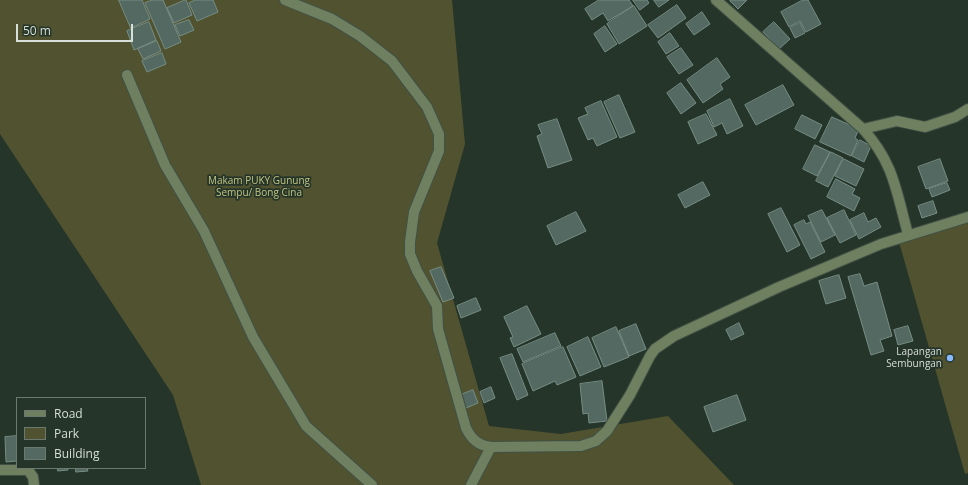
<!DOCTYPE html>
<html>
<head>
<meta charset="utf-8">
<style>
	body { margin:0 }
	#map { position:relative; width:968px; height:485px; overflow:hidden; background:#253529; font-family:"Open Sans",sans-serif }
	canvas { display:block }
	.legend { position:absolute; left:16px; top:397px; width:130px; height:72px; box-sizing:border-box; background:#253529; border:1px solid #6c796f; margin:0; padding:5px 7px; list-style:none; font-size:12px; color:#d6dfd8 }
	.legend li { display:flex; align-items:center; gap:8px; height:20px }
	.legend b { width:20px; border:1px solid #6c796f }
	.scale { position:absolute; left:16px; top:24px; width:117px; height:18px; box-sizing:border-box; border:2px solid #d6dfd8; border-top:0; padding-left:5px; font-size:12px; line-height:14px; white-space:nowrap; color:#d6dfd8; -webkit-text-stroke:3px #253529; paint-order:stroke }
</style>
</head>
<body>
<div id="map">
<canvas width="968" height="485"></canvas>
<ul class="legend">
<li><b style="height:5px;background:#6e805f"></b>Road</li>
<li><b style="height:11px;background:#515330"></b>Park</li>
<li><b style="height:11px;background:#536962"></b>Building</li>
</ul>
<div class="scale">50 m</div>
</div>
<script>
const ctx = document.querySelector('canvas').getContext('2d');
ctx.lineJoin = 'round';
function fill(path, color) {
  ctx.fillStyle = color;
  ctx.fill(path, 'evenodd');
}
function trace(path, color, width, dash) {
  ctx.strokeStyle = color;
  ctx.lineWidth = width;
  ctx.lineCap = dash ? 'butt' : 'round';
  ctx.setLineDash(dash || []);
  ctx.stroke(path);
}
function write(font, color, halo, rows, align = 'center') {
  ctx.font = font + ' "Open Sans",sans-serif';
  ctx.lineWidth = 3.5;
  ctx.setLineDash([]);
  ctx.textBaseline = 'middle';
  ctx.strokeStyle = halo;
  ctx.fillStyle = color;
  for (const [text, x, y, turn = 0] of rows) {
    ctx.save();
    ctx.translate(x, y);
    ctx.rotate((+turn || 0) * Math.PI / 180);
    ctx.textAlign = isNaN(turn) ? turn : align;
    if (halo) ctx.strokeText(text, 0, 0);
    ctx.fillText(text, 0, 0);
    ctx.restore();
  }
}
fill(new Path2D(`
	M0,0H452L465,144L437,243L489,426L561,434L668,416L734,485H201L173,395L0,134Z
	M968,222V473L965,474L899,242Z`), '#515330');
const building = new Path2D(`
	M119,0H142L150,19L131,28Z
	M153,0H163L181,42L165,49L145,3Z
	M186,0L192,15L174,23L167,8Z
	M196,0H213L218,12L197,21L189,3Z
	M599,0H629L633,6L608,21L603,13L592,20L585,9Z
	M633,0H647L649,3L640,10Z
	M654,0H669L659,7Z
	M732,0H747L738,9L730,1Z
	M803,0H808L821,24L806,32L800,21L789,27L781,12Z
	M677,5L686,18L658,38L648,25Z
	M634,6L647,26L619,44L607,24Z
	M702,12L710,24L694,35L686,24Z
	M189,20L194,30L180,36L175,25Z
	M149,22L156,40L134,50L127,31Z
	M774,22L790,39L779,49L763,32Z
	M800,23L805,33L795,38L790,28Z
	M605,26L617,44L605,52L594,34Z
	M670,33L679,46L666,54L658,42Z
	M157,41L161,51L143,59L138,49Z
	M681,48L693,65L679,74L667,57Z
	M162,53L166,64L147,72L142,61Z
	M717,58L730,77L720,84L723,89L703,103L687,80Z
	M681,83L696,103L681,114L667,93Z
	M783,85L794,105L756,125L745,105Z
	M619,95L635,132L620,138L604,102Z
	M730,99L743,126L727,134L722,123L714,127L707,111Z
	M601,101L617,137L597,146L593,138L588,140L578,118L588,114L585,108Z
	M706,114L717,135L698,144L688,122Z
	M802,115L822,125L815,139L795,129Z
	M832,117L859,129L855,138L858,140L851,156L820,142Z
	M557,119L572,160L548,168L537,136L542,134L538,125Z
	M860,140L871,146L864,162L852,156Z
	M815,145L830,152L817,176L803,169Z
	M831,152L843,158L828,187L816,181Z
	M844,159L864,169L856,186L835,176Z
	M940,159L948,181L926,189L918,167Z
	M836,179L855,189L852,194L860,198L854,211L827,197Z
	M703,182L710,195L685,208L678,195Z
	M947,183L950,190L932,197L929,189Z
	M933,201L937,213L922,218L918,206Z
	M781,208L800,245L787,252L768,214Z
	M822,210L835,235L821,242L808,216Z
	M844,210L856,235L840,243L827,218Z
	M576,212L586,231L556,245L547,226Z
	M864,213L868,222L876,218L881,227L859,239L850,220Z
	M804,220L806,224L810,222L825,252L811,259L794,225Z
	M441,267L454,298L443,302L430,271Z
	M860,274L864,286L877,282L892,336L880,340L884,351L871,355L848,277Z
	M839,275L846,298L826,304L819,281Z
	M476,298L481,310L461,318L457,306Z
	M527,306L541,334L514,347L510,338L513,337L504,317Z
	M739,323L744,334L731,340L726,330Z
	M636,324L646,349L629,356L619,331Z
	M908,326L913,341L898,345L894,330Z
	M616,327L629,357L604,367L592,338Z
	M555,333L561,346L523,362L517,349Z
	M588,337L601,367L580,376L567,347Z
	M563,347L576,377L557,385L555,381L533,391L522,364Z
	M512,354L528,395L517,400L500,358Z
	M602,381L607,421L589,423L588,413L583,414L580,384Z
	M491,387L495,398L484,403L480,392Z
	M473,390L478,403L466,408L461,395Z
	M737,395L746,420L713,432L704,407Z
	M17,436V461L6,462L5,437Z
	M58,468H68V470L58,471Z
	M76,468H87L88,471L76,472Z`);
fill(building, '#536962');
trace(building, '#768d85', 1);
const minor = new Path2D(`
	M285,0L332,19L360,36L392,61L427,107L439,134V151L414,212L410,242V254L417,271L437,306L438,329L466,428C472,440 478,445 491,447L581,446L596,441L607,431L630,395L650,356L655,349L674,336L779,287L881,244L968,217
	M716,0L863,129C894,163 896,191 908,234
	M127,75L165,165L204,231L253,337L306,426L372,485
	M863,129L897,121L925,127L955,117L968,109
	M0,470H28L33,477L34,485
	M471,485L491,447`);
trace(minor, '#415045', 12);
trace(minor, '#6e805f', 10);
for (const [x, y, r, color] of [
	[950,358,4,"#8abafc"]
]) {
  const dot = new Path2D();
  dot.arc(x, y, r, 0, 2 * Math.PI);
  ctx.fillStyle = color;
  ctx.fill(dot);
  trace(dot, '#253529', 1.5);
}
write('10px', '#c1c482', '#253529', [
	["Makam PUKY Gunung",259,181],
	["Sempu/ Bong Cina",259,193]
]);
write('10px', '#d6dfd8', '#253529', [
	["Lapangan",942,352],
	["Sembungan",942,364]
], 'right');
</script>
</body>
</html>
